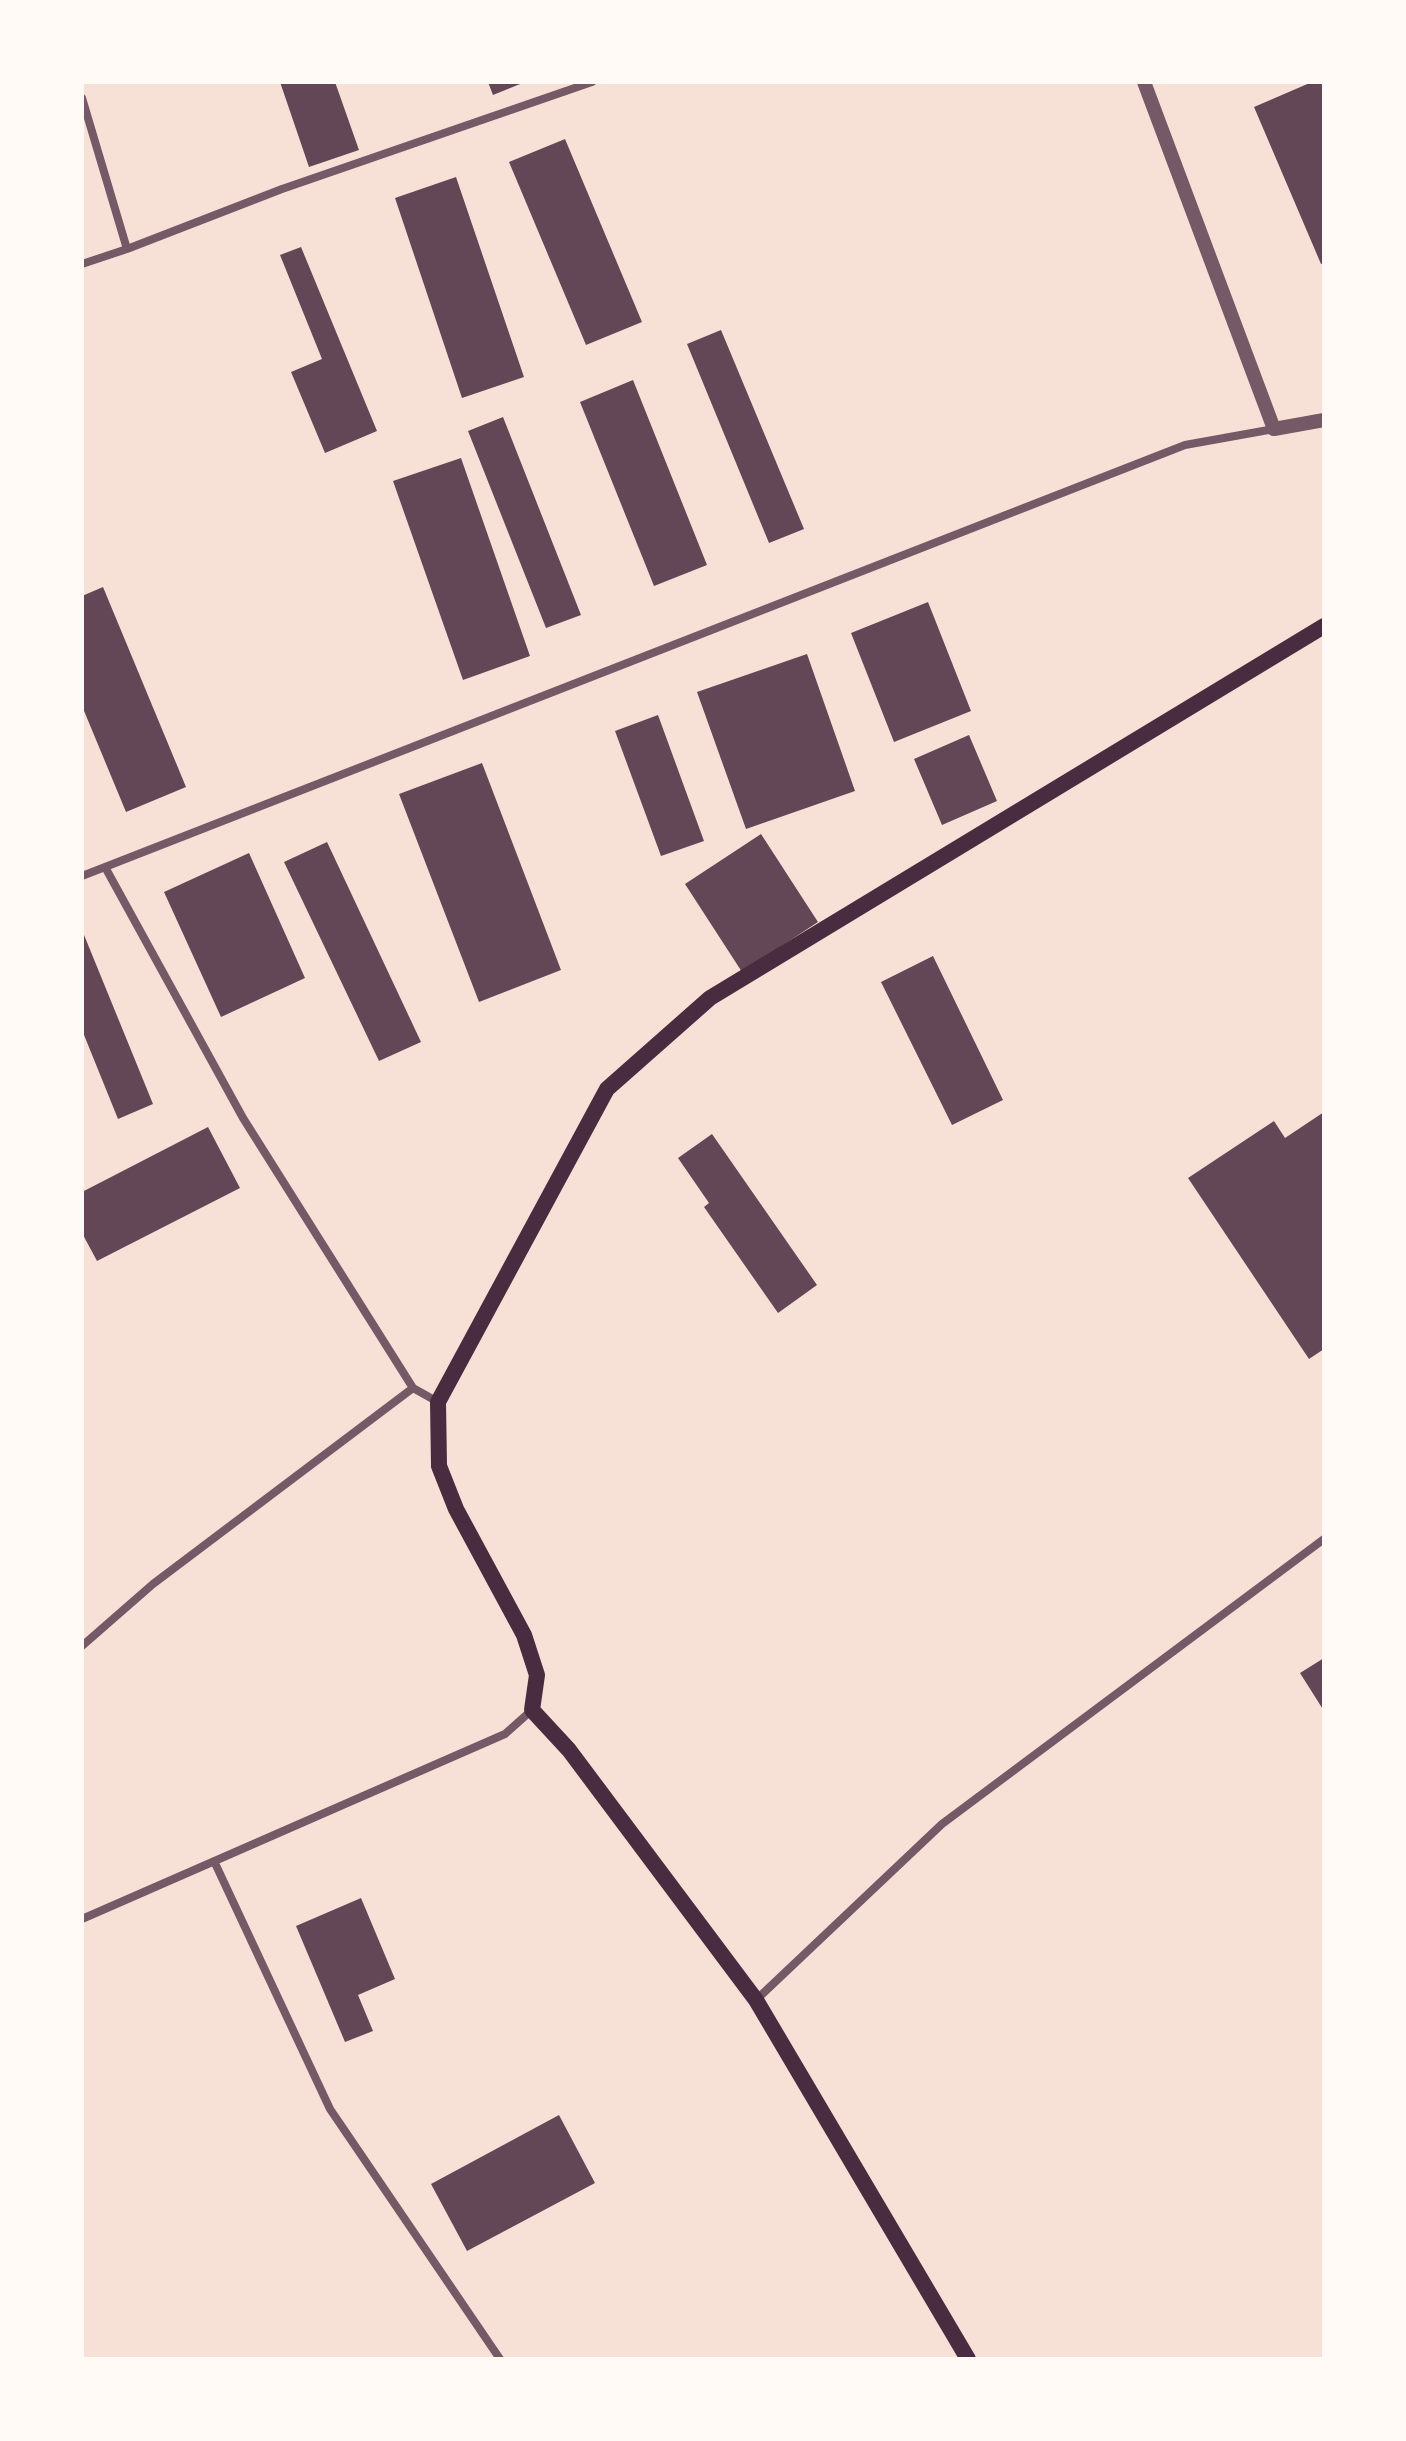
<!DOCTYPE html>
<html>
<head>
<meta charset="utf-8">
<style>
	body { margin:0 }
	#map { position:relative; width:1406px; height:2441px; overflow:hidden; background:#f7e1d7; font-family:Lato,sans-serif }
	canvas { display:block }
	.frame { position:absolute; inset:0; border:84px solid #fffaf5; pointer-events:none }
</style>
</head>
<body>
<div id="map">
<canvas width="1406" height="2441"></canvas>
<div class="frame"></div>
</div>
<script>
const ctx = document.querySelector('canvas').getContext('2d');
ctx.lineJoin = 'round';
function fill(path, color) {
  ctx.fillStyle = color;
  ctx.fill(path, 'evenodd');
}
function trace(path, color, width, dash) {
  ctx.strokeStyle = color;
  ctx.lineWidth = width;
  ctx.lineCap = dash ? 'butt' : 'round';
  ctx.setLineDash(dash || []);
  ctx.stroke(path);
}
fill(new Path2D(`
	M280,82H335L359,150L309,167Z
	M488,82H525L493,95Z
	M1312,82H1324V263L1321,264L1254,107Z
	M565,139L642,322L586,345L509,162Z
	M456,177L524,377L462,398L395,198Z
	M301,247L377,431L325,453L291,372L322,359L280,255Z
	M721,330L804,529L769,543L687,344Z
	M633,380L707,565L654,586L580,402Z
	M503,417L581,615L546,628L468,431Z
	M461,458L530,656L463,680L393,481Z
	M103,587L186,787L126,812L82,706V596Z
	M928,602L971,711L894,742L851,633Z
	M807,654L855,791L746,829L697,692Z
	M658,715L704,841L661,856L615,731Z
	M969,735L997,801L942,825L914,759Z
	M482,763L561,970L479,1002L399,794Z
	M761,834L818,922L742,972L685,884Z
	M327,842L421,1042L379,1061L284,862Z
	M249,853L305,978L221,1017L164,892Z
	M82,930L153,1104L118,1119L82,1030Z
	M933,956L1003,1100L952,1125L881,982Z
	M1324,1112V1349L1309,1359L1188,1178L1274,1121L1285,1138Z
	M208,1127L240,1188L97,1261L82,1233V1192Z
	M712,1134L817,1285L778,1313L704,1207L709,1203L678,1158Z
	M1324,1658V1711L1300,1673Z
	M361,1898L395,1979L358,1995L373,2031L345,2042L296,1926Z
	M559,2115L595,2183L467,2251L431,2184Z`), '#644757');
trace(new Path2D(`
	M82,98L127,249
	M82,264L127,249L282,189L592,82
	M105,867L243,1118L413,1388L438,1402
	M82,876L1185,445L1274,429
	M82,1646L153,1584L413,1388
	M214,1861L330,2109L500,2359
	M82,1919L505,1734L532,1710
	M756,2000L942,1824L1324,1539`), '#755966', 8);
trace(new Path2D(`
	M1144,82L1274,429L1324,420`), '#755966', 14);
trace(new Path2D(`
	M968,2359L756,2000L569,1750L532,1710L537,1675L524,1635L456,1509L439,1466L438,1402L607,1089L710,998L1324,626`), '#4a2c40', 16);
</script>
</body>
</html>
